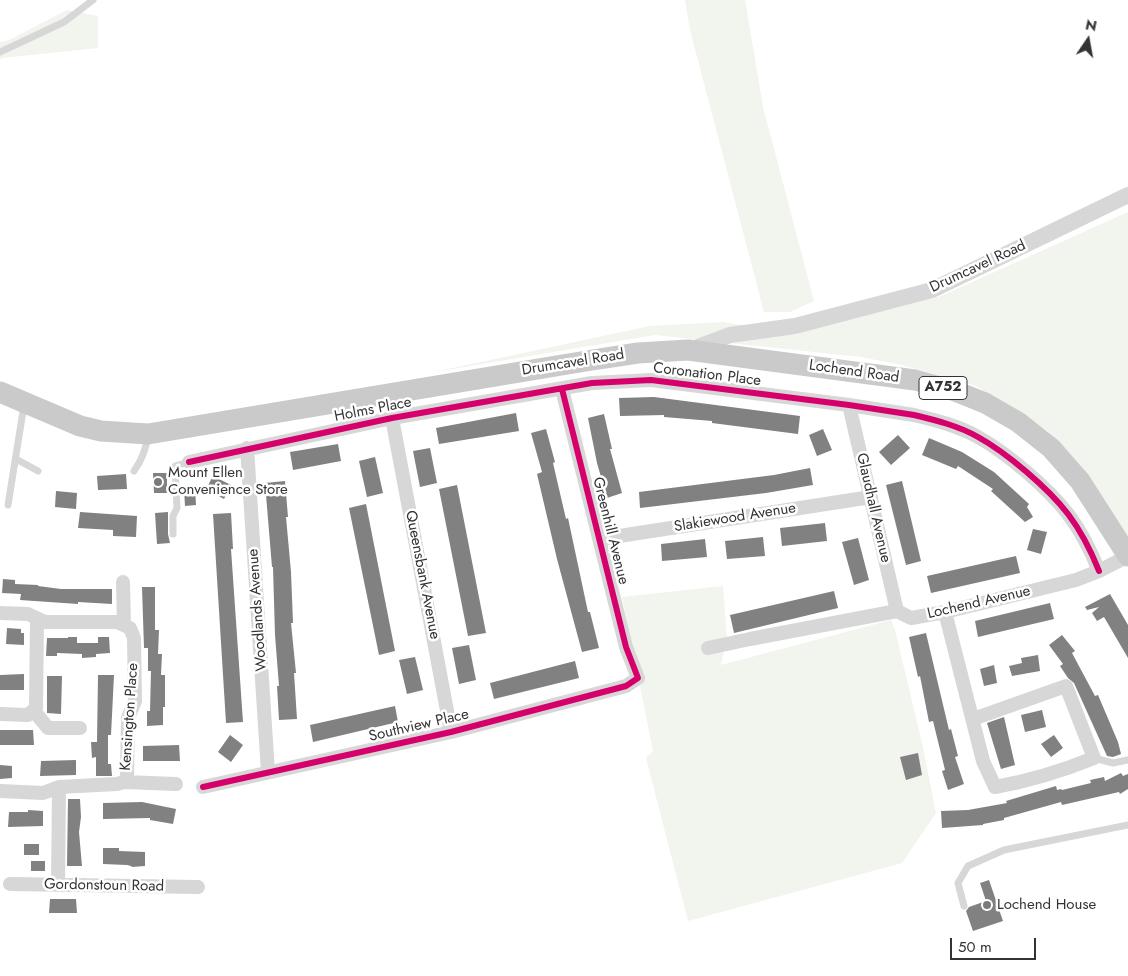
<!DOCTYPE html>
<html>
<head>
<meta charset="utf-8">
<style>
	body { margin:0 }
	#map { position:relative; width:1128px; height:976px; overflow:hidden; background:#fff; font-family:Jost,sans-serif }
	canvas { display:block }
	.north { position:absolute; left:1063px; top:15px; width:50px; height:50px; -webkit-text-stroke:4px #fff; paint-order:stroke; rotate:12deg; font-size:14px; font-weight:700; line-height:20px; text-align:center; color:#333 }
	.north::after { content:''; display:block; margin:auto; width:18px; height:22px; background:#333; clip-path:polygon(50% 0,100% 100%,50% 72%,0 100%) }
	.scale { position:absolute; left:950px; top:938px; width:86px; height:22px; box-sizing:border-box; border:2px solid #333; border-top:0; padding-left:6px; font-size:15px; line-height:18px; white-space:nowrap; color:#333; -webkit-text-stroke:4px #fff; paint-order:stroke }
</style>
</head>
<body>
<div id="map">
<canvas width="1128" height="976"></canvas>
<div class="north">N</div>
<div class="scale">50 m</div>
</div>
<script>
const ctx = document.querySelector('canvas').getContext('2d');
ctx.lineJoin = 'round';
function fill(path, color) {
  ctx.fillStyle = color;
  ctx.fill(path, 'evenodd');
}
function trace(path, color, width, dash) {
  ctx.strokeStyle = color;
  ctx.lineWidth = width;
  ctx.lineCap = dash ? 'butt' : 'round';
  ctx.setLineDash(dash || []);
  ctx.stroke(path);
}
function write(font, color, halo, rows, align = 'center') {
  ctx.font = font + ' Jost,sans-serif';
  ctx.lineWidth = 5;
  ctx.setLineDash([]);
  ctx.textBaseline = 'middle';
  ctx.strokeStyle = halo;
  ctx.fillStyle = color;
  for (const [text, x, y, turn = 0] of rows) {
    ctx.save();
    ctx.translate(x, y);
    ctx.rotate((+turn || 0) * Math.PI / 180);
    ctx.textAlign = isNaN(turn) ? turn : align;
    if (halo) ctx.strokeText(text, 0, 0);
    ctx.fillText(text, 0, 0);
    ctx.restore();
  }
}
fill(new Path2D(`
	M685,0H745L763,107L814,301L790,312H764L690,30Z
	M67,10L98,16V48L2,58L0,60V42L7,41Z
	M1128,212V539L1048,431L976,386L902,365L861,357L655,335L429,373L650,326L724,322L798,335L799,333L941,296Z
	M723,586L727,638L721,665L891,620L895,630L922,743L936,813L902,863L688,921L646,758L653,751L622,597Z`), '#f1f5ed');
fill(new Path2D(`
	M654,397L800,416L798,434L712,423V421L664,417V415L620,416L619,398Z
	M516,413L519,431L439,444L436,428Z
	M604,414L612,449H610L622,493L607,498L597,463L588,418Z
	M546,429L555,462L553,463L566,519L568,518L588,612H590L599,648L582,652L557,559L537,474L542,472L531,433Z
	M823,429L832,450L817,456L809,435Z
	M898,435L910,448L891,465L879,452Z
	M929,438L962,452L994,472L1029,504L1027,507L1033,517L1025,522L991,491L993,489L958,466L956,469L922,455Z
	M338,444L341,461L293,470L290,452Z
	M430,448L437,483L420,487L413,451Z
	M375,457L383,493L367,497L359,461Z
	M810,468L813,485L766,493L640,508L639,492L774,475Z
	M153,473H167V493H154Z
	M126,474L127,489L98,490L97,476Z
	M213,476L231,485L224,499L206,489Z
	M285,481L288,517H286L291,572L293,623H291L296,673H294L297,719L279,720L277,686H279L275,635L273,567H272L265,483Z
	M902,481L921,561L906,565L886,485Z
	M457,485L486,633L468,636L439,489Z
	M195,488L196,505L185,506L184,489Z
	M56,491L77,493L76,509L55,507Z
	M366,504L395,651L379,655L349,508Z
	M80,512L137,516L136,537L113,536V530L78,528Z
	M168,512V534L170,543L157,544L155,513Z
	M231,513L233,549H231L243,722L226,723L213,514Z
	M825,523L827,541L782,546L780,528Z
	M1033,529L1047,532L1041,554L1027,550Z
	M763,537L765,556L727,559L725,541Z
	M858,538L869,580L854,585L842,542Z
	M705,539L707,557L662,561L661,544Z
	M1016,556L1020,573L931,593L927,576Z
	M3,579L15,580V584L38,585V586L61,589H112V604L78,602V604L20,600L21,594L2,593Z
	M142,587H155V630H159L158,654H162L161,675H165V707H163V725L147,726V711H150L151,671H148V648H144Z
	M834,591L838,608L734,633L730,615Z
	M1110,594L1128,625V658L1104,617L1097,621L1092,613L1099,607L1087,610L1085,607Z
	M1050,603L1054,619L978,637L975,621Z
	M7,628L21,629V633H24V645L6,644Z
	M926,633L949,730L951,729L958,756L955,757L964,784L948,790L942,771L945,770L933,721L929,722L920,676L918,677L909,637Z
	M1062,635L1075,651L1072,653L1095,696L1098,695L1118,742L1121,754L1113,757L1107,756L1074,683L1068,678L1060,666L1063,664L1049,645Z
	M68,637H77V643H98V637H109L110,653L96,654V657L82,658V654L57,653V656H46L47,638H68Z
	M469,645L476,680L459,684L452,648Z
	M1038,655L1040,671L1012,676L1009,666L1022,663L1021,658Z
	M415,657L423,690L407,694L399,660Z
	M575,661L579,678L494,699L490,683Z
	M994,665L997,683L984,686L980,669Z
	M24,674V690H0V675Z
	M98,675H114L111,735H108V764H111L112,776H96V757L92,758L91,742H97Z
	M47,676H62L61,714L47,713Z
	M395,706L398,722L313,742L310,725Z
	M1042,710L1046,727L1025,732L1021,715Z
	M1004,717L1015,765L1001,769L987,723Z
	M0,730H33L34,745H0Z
	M230,735L243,745L231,762L218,752Z
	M1054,735L1063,748L1051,757L1041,744Z
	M179,745L180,761H143V746Z
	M918,753L922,775L906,780L900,757Z
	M76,760V775L40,776L41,761Z
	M0,765L12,766V778L0,779Z
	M1121,773L1123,776L1128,774V789L1120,794L1119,792L1062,805L1061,802L1004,818V820L983,824V825L942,828L941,811L968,810L1007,803L1006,801L1056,786L1057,790L1061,789L1062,790L1091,783L1090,780L1104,777L1105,781Z
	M68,799H80L81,817L79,832L82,866H67Z
	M142,802L176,809L173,824L150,820V818L103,819V803Z
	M28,810L43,811V826L8,827L9,812H28Z
	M24,844H39V855H24Z
	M103,848H119V851L145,852V866L132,867L131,866L127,865L103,864Z
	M31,861H45V871H31Z
	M989,880L1003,921L973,931L966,911L969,907L986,901L980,883Z
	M50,899H76L77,913H49Z`), '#818181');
trace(new Path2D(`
	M0,52L64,22L93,0
	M16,459L38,471
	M134,471C142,460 146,450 148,435
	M8,505L24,405
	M173,534V516L177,508L175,466L189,462
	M1094,758L1113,763L1128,760
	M964,906L958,883L968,866L1004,850L1128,825`), '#d7d7d7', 7);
trace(new Path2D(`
	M849,405L897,611
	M392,418L451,732
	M247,448L268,772
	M189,462L392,418L592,383L651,380L849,405L914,415C935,420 959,426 978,437C1007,453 1048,488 1068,514C1081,531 1091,551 1099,571
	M600,539L871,497
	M123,582L124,625
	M945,612L983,761L995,787C1029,781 1062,771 1094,758L1066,686L973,719
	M0,613L28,614L45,622H117L130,628L134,638L135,701L128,718L127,777L124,782L117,784L59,787L43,793L0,791
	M708,648L750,639L897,611L911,618L945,612L1076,580L1099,571L1128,556
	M34,711L48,728H80
	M0,714L28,715L36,708L37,619
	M124,782L176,784
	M203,787L451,732L626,686L638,678L626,647L562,389
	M10,884L198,887
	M58,885L59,787`), '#d7d7d7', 14);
trace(new Path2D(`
	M690,350L730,335L795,326L932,290L1128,195`), '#d7d7d7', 16);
trace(new Path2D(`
	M0,392L80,426L101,431L148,434L586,361L638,353L688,350L915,380L955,391L985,403L1018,422L1051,448L1080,481L1128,556`), '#cacaca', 21);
trace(new Path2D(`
	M189,462L392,418L592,383L651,380L849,405L914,415C935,420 959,426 978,437C1007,453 1048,488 1068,514C1081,531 1091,551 1099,571
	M203,787L451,732L626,686L638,678L626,647L562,389`), '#d6006c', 6);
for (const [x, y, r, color] of [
	[158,482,5,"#7a7a7a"],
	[987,905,5,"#7a7a7a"]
]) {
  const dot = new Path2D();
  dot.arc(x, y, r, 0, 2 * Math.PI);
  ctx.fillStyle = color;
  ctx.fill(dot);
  trace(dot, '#fff', 2);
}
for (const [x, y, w] of [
	[943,388,48]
]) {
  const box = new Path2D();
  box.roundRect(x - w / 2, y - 11.5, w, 23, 4);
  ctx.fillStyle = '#fff';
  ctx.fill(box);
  trace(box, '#333', 1);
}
write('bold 14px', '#333', null, [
	["A752",943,388]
]);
write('15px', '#333', '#fff', [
	["Drumcavel Road",978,267,-25],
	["Drumcavel Road",573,363,-9],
	["Lochend Road",854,372,8],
	["Coronation Place",707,375,7],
	["Holms Place",373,410,-11],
	["Glaudhall Avenue",873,508,77],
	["Slakiewood Avenue",735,518,-9],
	["Greenhill Avenue",610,531,76],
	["Queensbank Avenue",422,575,79],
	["Lochend Avenue",979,603,-13],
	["Woodlands Avenue",258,610,-94],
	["Kensington Place",130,717,-86],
	["Southview Place",419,726,-13],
	["Gordonstoun Road",104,886,1]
]);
write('15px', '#333', '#fff', [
	["Mount Ellen",168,473],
	["Convenience Store",168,490],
	["Lochend House",997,905]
], 'left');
</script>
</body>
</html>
